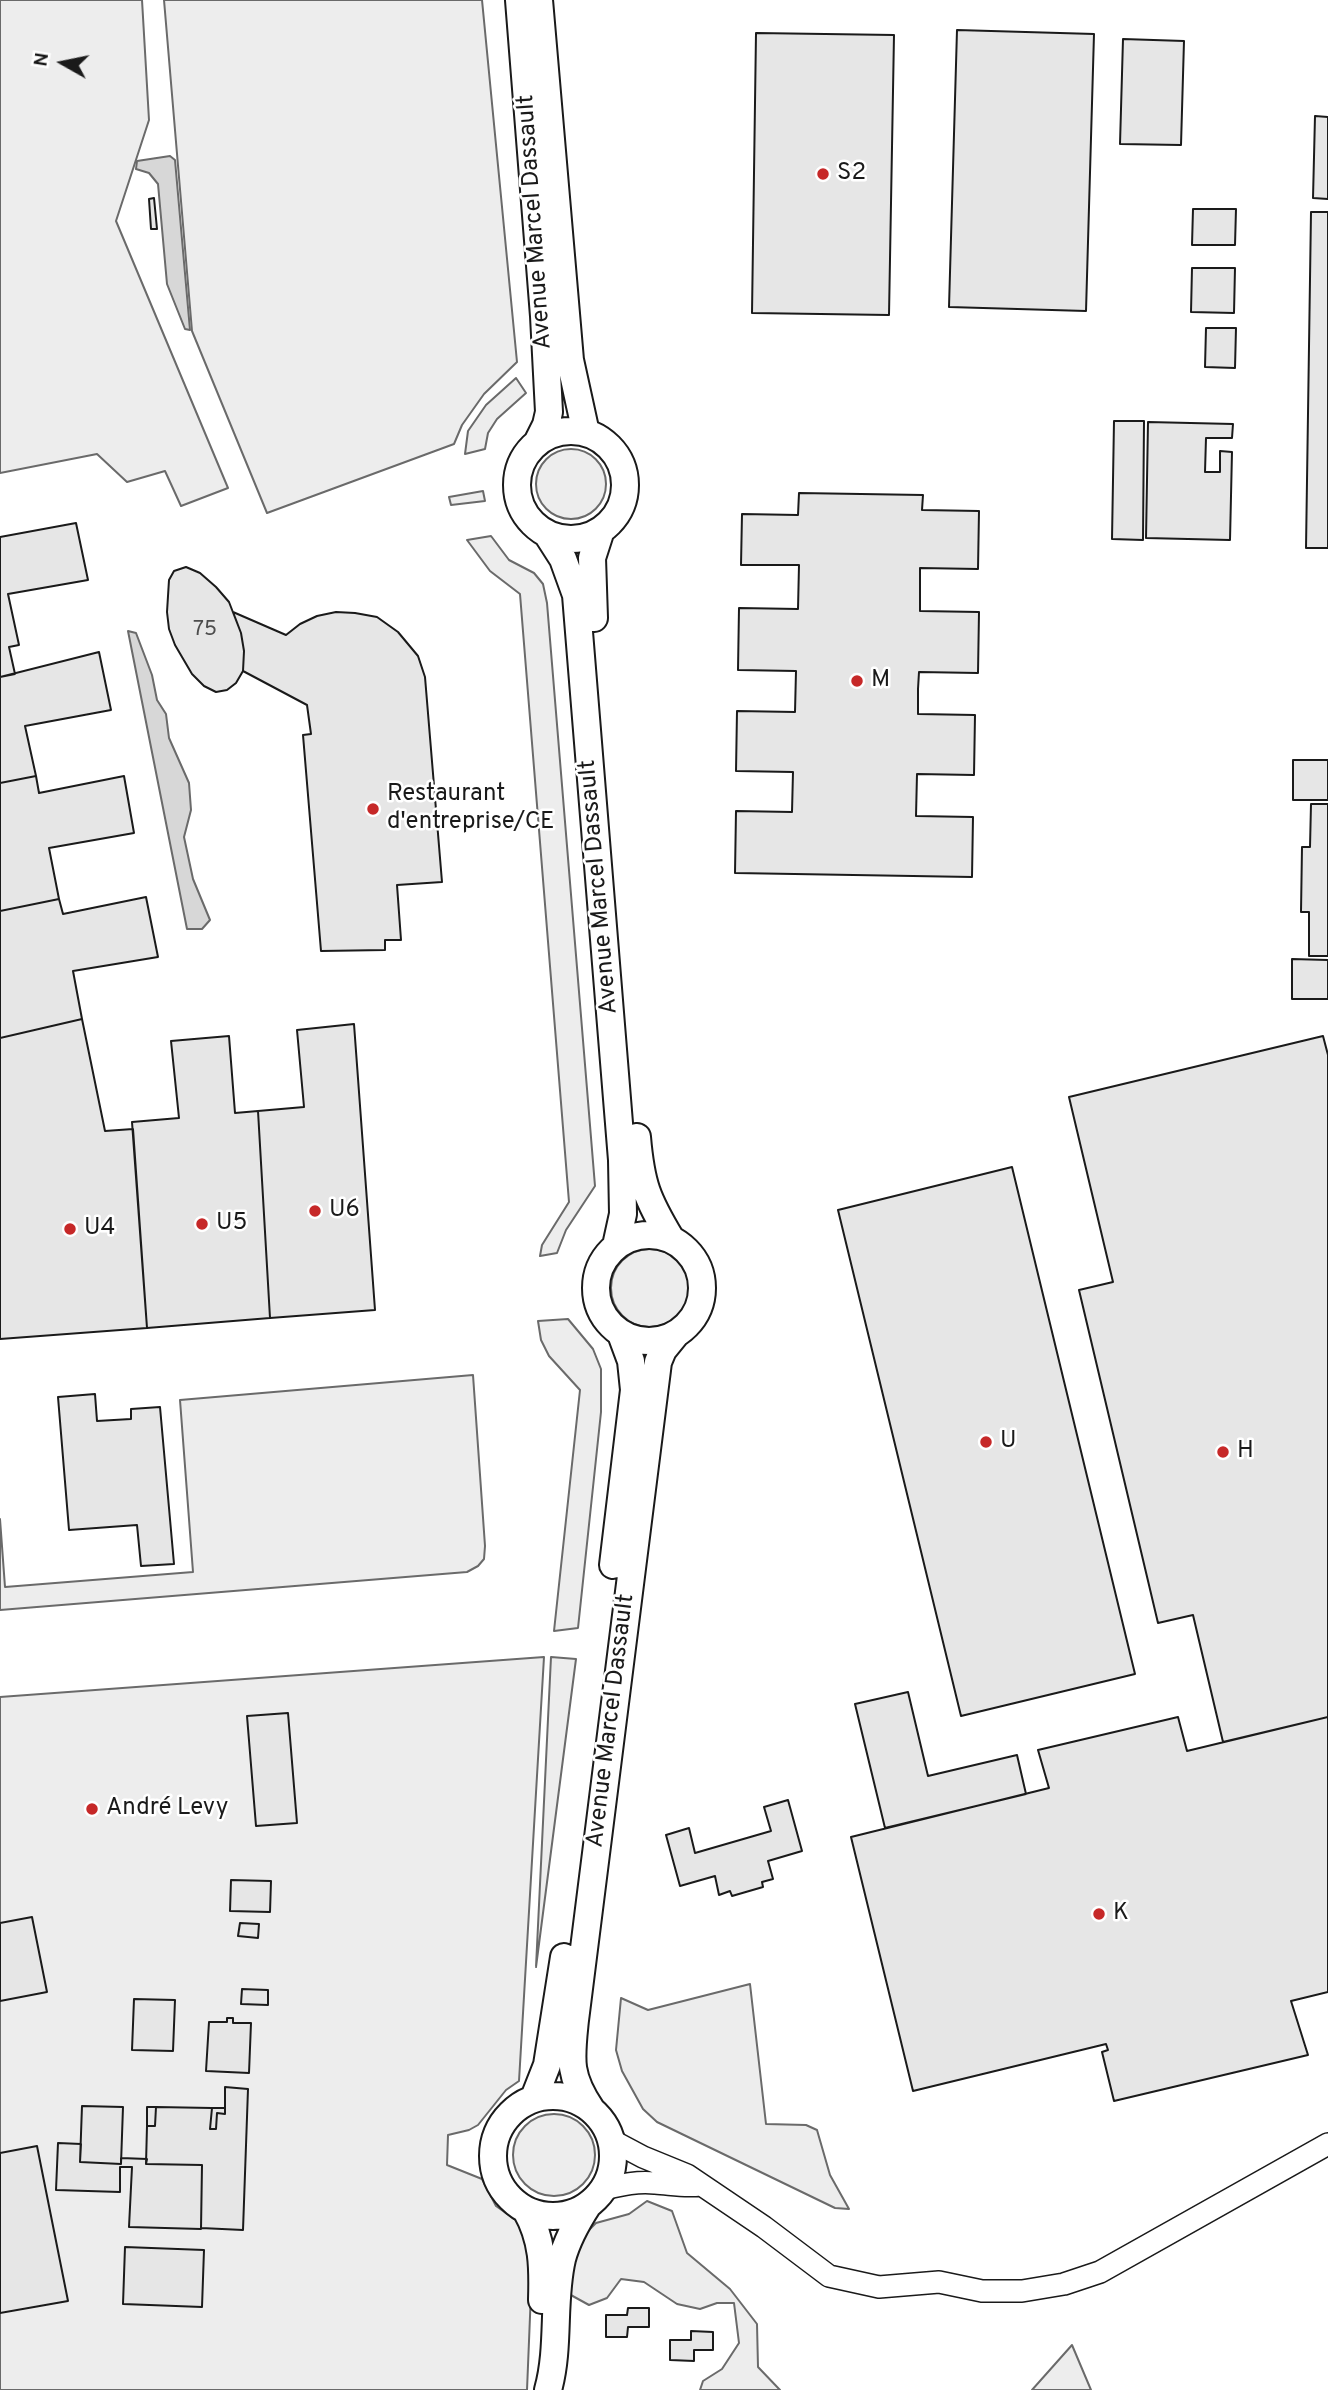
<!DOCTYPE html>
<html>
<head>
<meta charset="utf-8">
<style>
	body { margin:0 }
	#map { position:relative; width:1328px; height:2390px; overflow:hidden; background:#fff; font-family:Overpass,sans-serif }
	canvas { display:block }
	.north { position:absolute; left:28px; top:28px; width:70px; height:70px; -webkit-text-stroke:5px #fff; paint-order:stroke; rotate:279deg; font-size:19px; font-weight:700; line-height:28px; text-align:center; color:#1a1a1a }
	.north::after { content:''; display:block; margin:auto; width:24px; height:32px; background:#1a1a1a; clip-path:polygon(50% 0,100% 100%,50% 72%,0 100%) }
</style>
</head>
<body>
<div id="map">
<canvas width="1328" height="2390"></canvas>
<div class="north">N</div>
</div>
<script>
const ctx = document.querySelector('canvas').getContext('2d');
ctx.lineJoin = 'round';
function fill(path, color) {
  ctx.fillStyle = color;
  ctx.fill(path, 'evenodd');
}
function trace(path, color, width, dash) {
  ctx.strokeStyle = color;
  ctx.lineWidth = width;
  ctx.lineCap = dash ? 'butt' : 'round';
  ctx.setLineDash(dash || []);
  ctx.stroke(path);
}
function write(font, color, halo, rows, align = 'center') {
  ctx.font = font + ' Overpass,sans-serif';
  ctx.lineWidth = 5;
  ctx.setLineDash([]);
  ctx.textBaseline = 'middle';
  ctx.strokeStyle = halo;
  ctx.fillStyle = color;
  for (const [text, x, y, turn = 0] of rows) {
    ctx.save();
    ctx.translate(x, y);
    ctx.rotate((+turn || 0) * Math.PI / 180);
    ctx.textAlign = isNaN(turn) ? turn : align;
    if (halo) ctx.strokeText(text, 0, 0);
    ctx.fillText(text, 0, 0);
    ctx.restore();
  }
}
const built = new Path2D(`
	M0,0H142L149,120L116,221L228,488L181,506L165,471L127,482L97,454L0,473Z
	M164,0H482L517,362L484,394L462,425L454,444L267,513L192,331Z
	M516,378L526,393L497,419L488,433L485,449L465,454L468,431L486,405Z
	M536 484a35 35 0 1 1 70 0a35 35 0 1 1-70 0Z
	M483,491L485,501L451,505L449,497Z
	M491,536L509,560L534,573L543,584L547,603L595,1186L566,1230L557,1253L540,1256L542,1245L569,1202L520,594L490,571L467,540Z
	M611 1288a39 39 0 1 1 78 0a39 39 0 1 1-78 0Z
	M568,1319L593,1349L601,1369V1412L578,1628L554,1631L580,1390L549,1356L541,1340L538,1321Z
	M473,1375L485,1546L484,1559L478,1566L467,1572L0,1610V1519L5,1587L193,1572L180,1400Z
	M544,1657L519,2081L506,2090L478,2125L469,2130L448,2135L447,2165L482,2179L496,2206L520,2223L533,2243L527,2390H0V1697Z
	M551,1657L576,1659L536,1967Z
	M750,1984L766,2124L806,2125L817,2130L830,2175L849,2209L835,2208L657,2122L643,2109L622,2071L616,2050L621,1998L648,2010Z
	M513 2155a41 41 0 1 1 82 0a41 41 0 1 1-82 0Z
	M647,2201L672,2211L687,2253L730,2289L757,2324L758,2367L780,2390H700L703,2381L722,2369L739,2343L734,2303H717L700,2309L677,2304L644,2282L621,2279L607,2298L589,2305L569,2294L577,2242L596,2223L629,2214Z
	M1072,2345L1091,2390H1032Z`);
fill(built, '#ededed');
trace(built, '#6a6a6a', 2);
const water = new Path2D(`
	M170,156L175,160L190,330L185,329L167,284L158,184L149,173L136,169L137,161Z
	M128,631L136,633L152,675L157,700L166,714L169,738L189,783L191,810L184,837L193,879L210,920L202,929H187Z`);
fill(water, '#d7d7d7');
trace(water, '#6a6a6a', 2);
const building = new Path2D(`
	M957,30L1094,34L1086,311L949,307Z
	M756,33L894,35L889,315L752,313Z
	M1123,39L1184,41L1181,145L1120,144Z
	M1315,116L1328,117V199L1313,198Z
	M154,198L157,229H151L149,199Z
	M1193,209H1236L1235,245H1192Z
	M1311,212H1328V548H1306Z
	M1192,268H1235L1234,313L1191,312Z
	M1206,328H1236L1235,368L1205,367Z
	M1114,421H1144L1143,540L1112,539Z
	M1148,422L1233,424L1232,438H1206L1205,472H1220V451L1232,452L1230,540L1146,538Z
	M799,493L923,495L922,510L979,511L978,569L920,568V611L979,612L978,673L919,672L918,689V714L975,715L974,775L917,774L916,816L973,817L972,877L735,873L736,811L792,812L793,772L736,771L737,711L795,712L796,671L738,670L739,608L798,609L799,565H741L742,514L798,515Z
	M76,523L88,580L8,594L19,645L9,647L15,674L0,677V537Z
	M186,567L200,573L216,587L229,602L241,633L244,651L243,671L236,683L227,690L216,692L204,686L192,674L175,645L169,629L167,612L169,580L174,571Z
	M233,612L286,635L300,624L317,616L336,612L355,613L377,617L398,632L418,656L425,677L442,882L397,885L401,940H385V950L321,951L303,735L311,734L307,705L243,671L244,651L241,633Z
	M99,652L111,710L25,726L36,776L0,783V677Z
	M1293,760H1328V800H1293Z
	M36,776L39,793L124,776L134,833L49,848L59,899L0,911V783Z
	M1311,804H1328V956H1309V912H1301L1302,847H1310Z
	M146,897L158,957L73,971L82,1019L0,1038V911L59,899L63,914Z
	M1292,959L1328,960V999H1292Z
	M82,1019L105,1131L133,1129L147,1328L0,1339V1038Z
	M354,1024L375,1310L270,1318L258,1111L304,1107L297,1030Z
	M229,1036L235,1113L258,1111L270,1318L147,1328L132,1122L179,1118L171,1041Z
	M1323,1036L1328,1055V1717L1223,1742L1193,1615L1158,1623L1079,1290L1113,1282L1069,1097Z
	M1012,1167L1135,1674L961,1716L838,1210Z
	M95,1394L97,1421L131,1419V1409L160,1407L174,1564L141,1566L137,1525L69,1530L58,1397Z
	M908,1692L928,1776L1017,1755L1026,1794L885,1828L855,1704Z
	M288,1713L297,1823L256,1826L247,1716Z
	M1178,1717L1187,1751L1328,1717V1992L1291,2001L1308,2055L1114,2101L1102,2052L1108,2050L1106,2044L913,2091L851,1837L1049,1788L1038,1750Z
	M788,1800L802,1851L768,1861L773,1879L762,1882L763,1887L732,1896L730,1891L719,1895L715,1876L680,1886L666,1835L689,1828L695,1853L771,1831L764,1807Z
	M231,1880L271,1881L270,1912L230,1911Z
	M32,1917L47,1992L0,2001V1923Z
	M240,1923L259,1924L258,1938L238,1936Z
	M242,1989L268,1990V2005L241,2004Z
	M134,1999L175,2000L173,2051L132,2050Z
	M227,2018H233V2023H251L249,2073L206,2071L209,2022H227Z
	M225,2087L248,2089L243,2230L201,2228L202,2165L146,2164L147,2126H155L156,2107L212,2108L210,2129H216L217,2113L225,2114Z
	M82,2106L123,2107L121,2164L80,2162Z
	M147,2107H156L155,2126H147Z
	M212,2108H225V2114L217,2113L216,2129H210Z
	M58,2143L81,2144L80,2162L121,2164V2158L147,2159L146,2164L202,2165L201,2229L129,2227L132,2167H120V2192L56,2190Z
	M37,2146L68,2301L0,2313V2153Z
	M125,2247L204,2250L202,2307L123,2304Z
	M628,2308H649V2327H628L627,2337H606V2315H627Z
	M691,2331L713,2332V2350H694V2361L670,2360V2340H691Z`);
fill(building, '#e6e6e6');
trace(building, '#1a1a1a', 2);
const minor = new Path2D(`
	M611,2140L643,2157L687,2175L764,2227L829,2276L879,2287L939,2282L982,2291H1022L1064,2284L1100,2272L1328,2144
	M604,2189C621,2185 637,2181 655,2183C671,2184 684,2187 700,2185`);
const major = new Path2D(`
	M519,0L544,316L549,412L546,425L537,443
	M539,0L570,360L586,433
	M517 485a54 54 0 1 1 108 0a54 54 0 1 1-108 0Z
	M547,534L563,559L576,595L622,1160L623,1214L616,1246
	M594,618L592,558L601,530
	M637,1137C641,1184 647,1199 671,1239
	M596 1288a53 53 0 1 1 106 0a53 53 0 1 1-106 0Z
	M613,1565L634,1390L631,1361L621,1334
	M493 2156a60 60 0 1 1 120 0a60 60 0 1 1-120 0Z
	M534,2098L547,2065L564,1957
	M591,2109C568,2075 571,2059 575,2020L658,1362L663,1350L676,1334
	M526,2210C543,2240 543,2267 542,2300
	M548,2390C560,2347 552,2301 562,2259C567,2240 577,2222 588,2205`);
trace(minor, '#1a1a1a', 24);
trace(major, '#1a1a1a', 30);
trace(minor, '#fff', 21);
trace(major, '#fff', 26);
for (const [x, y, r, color] of [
	[823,174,7,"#c62828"],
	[857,681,7,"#c62828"],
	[373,809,7,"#c62828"],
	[315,1211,7,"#c62828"],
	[202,1224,7,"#c62828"],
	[70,1229,7,"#c62828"],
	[986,1442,7,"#c62828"],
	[1223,1452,7,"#c62828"],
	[92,1809,7,"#c62828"],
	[1099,1914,7,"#c62828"]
]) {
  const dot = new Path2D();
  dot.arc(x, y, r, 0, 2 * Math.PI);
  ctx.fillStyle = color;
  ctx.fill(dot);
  trace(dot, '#fff', 2.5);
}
write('21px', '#4d4d4d', null, [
	["75",205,631]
]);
write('24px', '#1a1a1a', '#fff', [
	["S2",837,174],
	["M",871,681],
	["Restaurant",387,795],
	["d'entreprise/CE",387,823],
	["U6",329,1211],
	["U5",216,1224],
	["U4",84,1229],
	["U",1000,1442],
	["H",1237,1452],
	["André Levy",106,1809],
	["K",1113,1914]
], 'left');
write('24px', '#1a1a1a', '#fff', [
	["Avenue Marcel Dassault",536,222,-94],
	["Avenue Marcel Dassault",600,887,-95],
	["Avenue Marcel Dassault",612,1721,-83]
]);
</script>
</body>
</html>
